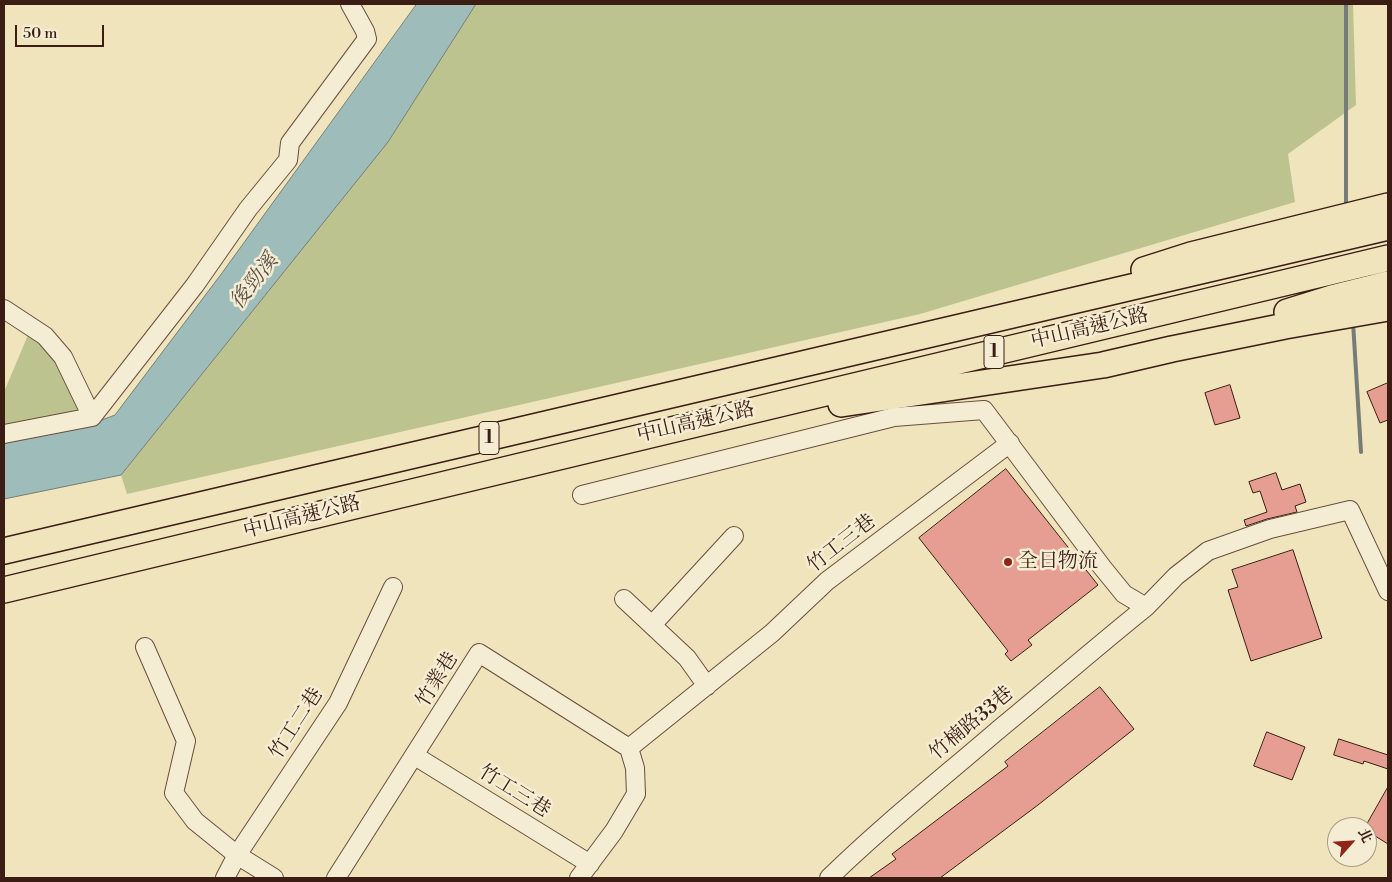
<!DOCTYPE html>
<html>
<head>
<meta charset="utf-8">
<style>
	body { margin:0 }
	#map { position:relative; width:1392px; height:882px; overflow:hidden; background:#f0e4bc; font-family:"Libre Bodoni","Noto Serif TC",serif }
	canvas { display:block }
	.frame { position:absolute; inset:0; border:5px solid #3b1d13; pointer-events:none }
	.north { position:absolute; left:1327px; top:817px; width:50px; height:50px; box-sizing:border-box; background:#f5edd3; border:1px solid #ab9a86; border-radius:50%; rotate:64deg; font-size:14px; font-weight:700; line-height:20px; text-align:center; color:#3b1d13 }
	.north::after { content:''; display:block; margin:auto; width:18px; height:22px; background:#8f2418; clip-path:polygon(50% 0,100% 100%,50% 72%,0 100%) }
	.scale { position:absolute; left:15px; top:25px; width:89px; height:22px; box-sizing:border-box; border:2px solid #3b1d13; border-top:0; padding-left:6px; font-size:15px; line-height:18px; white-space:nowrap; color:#3b1d13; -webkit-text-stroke:4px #f5edd3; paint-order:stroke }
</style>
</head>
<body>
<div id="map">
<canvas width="1392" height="882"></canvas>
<div class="frame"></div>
<div class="north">北</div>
<div class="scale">50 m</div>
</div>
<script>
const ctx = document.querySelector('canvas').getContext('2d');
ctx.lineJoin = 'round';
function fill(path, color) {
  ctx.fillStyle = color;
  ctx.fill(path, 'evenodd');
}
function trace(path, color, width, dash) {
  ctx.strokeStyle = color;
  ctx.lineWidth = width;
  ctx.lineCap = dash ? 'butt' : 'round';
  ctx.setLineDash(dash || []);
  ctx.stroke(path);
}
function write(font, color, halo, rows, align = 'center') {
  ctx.font = font + ' "Libre Bodoni","Noto Serif TC",serif';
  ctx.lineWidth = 5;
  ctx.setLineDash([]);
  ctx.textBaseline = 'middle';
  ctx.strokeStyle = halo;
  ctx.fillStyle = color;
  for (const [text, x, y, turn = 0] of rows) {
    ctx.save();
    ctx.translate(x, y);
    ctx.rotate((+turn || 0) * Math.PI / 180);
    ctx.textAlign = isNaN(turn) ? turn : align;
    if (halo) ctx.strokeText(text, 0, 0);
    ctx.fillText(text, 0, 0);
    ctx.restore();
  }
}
fill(new Path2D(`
	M476,4H1353L1356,105L1288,154L1295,202L920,314L127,494L121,475L388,142Z
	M28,335L51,352L83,413L4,429V392Z`), '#bcc38e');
const water = new Path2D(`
	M417,4H476L388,142L121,475L4,499V440L86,426L115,415L222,273Z`);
fill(water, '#9ebcba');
trace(water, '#767c77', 1);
trace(new Path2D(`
	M1346,208V4
	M1353,322L1361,452`), '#767c77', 4);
const building = new Path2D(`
	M1388,383V420L1380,423L1367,392Z
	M1230,385L1240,418L1215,425L1205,393Z
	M1006,469L1098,585L1028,640L1032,645L1011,661L1005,654L1008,651L919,538Z
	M1276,473L1282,490L1300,484L1306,502L1295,506L1297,512L1267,519L1246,526L1244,520L1267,512L1260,491L1253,493L1249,482Z
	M1293,550L1322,638L1251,661L1228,590L1238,587L1232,570Z
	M1100,687L1134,729L1038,805L940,878H869L896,859L892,854L1008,766L1005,762Z
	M1267,732L1305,747L1292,780L1254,766Z
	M1339,739L1388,755V769L1364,761L1363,764L1334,755Z
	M1388,787V844L1367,831V824Z`);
fill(building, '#e59e91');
trace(building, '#3b1d13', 1);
const minor = new Path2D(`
	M4,309L45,336L63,357L92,417
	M4,434L92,417L195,285L248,209L288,160L290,143L367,39L365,31L350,4
	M582,495L894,417L984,410L1102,567L1124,594L1146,607L1176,576L1208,551L1270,529L1350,510L1388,591
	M624,599L687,658L707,686
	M652,625L734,536
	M145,647L186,741L174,793L195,821L237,855L274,878
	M629,748L772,633L827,581L1010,443
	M415,756L590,864
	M225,878L237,855L338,703L393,587
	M336,878L479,653L629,748
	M579,878L614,831L636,794L635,768L629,748
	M829,878C882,826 940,780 997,731C1047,690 1095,648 1146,607`);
const highway = new Path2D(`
	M1144,270L1191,255L1388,206
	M1287,312L1332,298L1388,284
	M841,404L1103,365L1172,349L1285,326L1388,308
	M4,551L1388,227
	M4,590L1388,258`);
trace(minor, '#684f3d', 20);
trace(highway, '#3b1d13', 28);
trace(minor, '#f5edd3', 18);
trace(highway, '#f0e4bc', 25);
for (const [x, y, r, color] of [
	[1008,562,5,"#8f2418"]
]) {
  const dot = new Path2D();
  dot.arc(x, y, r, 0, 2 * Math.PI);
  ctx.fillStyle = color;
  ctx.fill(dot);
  trace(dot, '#f5edd3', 2);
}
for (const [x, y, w] of [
	[994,352,20],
	[489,438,20]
]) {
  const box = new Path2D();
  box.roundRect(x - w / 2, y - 16.5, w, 33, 4);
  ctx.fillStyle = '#f5edd3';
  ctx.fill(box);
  trace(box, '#3b1d13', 1);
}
write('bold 19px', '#3b1d13', null, [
	["1",994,352],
	["1",489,438]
]);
write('20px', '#3b1d13', '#f5edd3', [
	["中山高速公路",1090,329,-13],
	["中山高速公路",696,423,-13],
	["中山高速公路",302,518,-14],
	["竹工三巷",842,544,-38],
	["竹業巷",438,680,-58],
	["竹工二巷",297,724,-57],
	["竹楠路33巷",972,724,-40],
	["竹工三巷",514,792,32]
]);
write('20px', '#3b1d13', '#f5edd3', [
	["全日物流",1018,562]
], 'left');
write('italic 21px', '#594d45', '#f5edd3', [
	["後勁溪",255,282,-52]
]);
</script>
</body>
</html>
